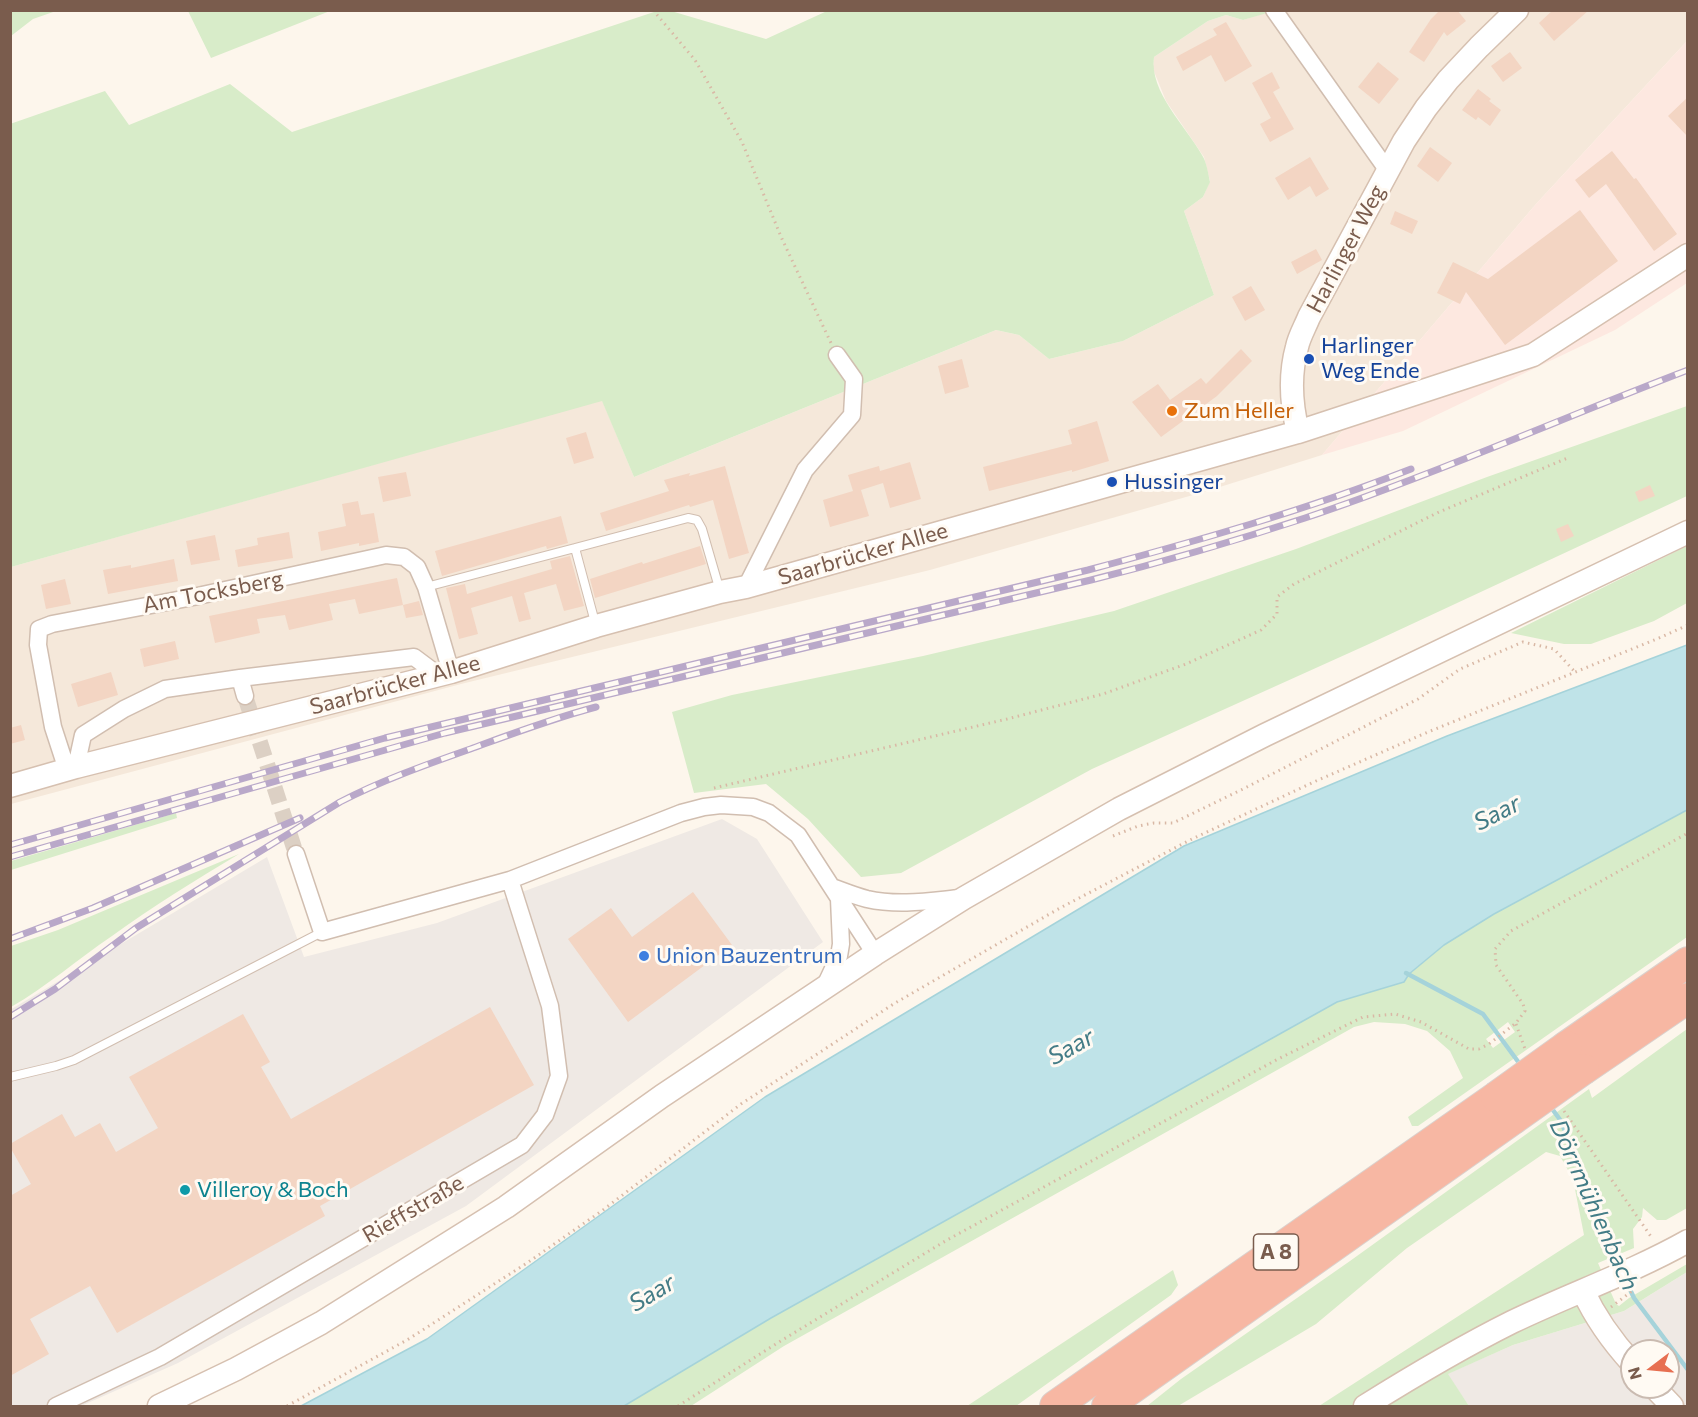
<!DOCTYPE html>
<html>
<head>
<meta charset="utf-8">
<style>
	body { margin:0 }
	#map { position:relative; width:1698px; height:1417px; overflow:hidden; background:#fdf6ec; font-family:Commissioner,sans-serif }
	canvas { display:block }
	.frame { position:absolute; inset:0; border:12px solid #7a5c4d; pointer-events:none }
	.north { position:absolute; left:1620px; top:1339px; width:60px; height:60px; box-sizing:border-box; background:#fffaf3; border:2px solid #cabbb1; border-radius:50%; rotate:254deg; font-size:16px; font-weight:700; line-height:24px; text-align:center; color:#7a5c4d }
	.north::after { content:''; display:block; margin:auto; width:21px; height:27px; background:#e76f51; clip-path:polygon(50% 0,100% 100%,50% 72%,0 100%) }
</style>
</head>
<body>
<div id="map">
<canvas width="1698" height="1417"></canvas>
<div class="frame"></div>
<div class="north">N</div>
</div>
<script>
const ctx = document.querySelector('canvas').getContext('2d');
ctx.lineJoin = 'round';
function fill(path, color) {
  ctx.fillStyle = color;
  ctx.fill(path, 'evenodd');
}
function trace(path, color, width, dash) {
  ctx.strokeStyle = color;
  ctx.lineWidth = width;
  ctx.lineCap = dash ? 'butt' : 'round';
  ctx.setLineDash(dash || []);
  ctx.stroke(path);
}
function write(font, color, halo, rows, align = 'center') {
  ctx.font = font + ' Commissioner,sans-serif';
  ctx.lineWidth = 6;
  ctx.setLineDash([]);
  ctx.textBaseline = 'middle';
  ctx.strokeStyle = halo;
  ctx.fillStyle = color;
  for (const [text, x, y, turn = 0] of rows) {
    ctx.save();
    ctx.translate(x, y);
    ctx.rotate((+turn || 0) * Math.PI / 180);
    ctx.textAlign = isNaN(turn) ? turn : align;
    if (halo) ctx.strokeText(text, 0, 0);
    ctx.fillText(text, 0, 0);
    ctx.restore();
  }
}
fill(new Path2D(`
	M1274,10L1687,11V41L1536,204L1322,455L1207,491L930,570L461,684L11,804V567L602,400L634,477L996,330L1019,335L1049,359L1123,341L1214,295L1184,211L1203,197L1210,181L1204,157L1166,101L1153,69L1154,57L1208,21L1226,15L1243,20Z`), '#f5e8da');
fill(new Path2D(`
	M1687,41V283L1615,330L1403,431L1322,455L1536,204Z`), '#fde8e0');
fill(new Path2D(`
	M722,819L757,839L823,942L466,1206L178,1363L81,1406H11L10,1010L267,857L304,957L437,923Z
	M1687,1272V1406H1469L1447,1374L1513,1345L1624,1311ZM1632,1351H1668V1387H1632Z`), '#efe9e4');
fill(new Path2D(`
	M11,10H56V11L33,19L11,36Z
	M188,11H330L211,58Z
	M657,11H671L766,39L827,11H1274L1243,20L1226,15L1208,21L1154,57C1149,92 1186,126 1202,155C1207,163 1208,173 1210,182L1203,197L1184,211L1214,295L1123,341L1049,359L1019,335L996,330L634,477L602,401L11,567L10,124L105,91L129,125L230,84L292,132Z
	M1687,406V496L1369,644L1092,769L901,873L861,877L808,819L766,784L694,793L672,712L732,695L923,656L1114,611L1296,549L1487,477Z
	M1687,546V603L1654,621L1591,644H1564L1511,633Z
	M1687,810V937L1418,1126H1412L1408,1117L1463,1078L1450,1051L1427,1031L1405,1024L1374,1022L1354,1027L784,1346L691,1406H624L771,1318L1337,1002L1404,982L1409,974L1444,945L1494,914ZM1508,1022L1515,1032L1493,1048L1486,1039Z
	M176,813L177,818L11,870V861Z
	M239,854C196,880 153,906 112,936C78,959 46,987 11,1007V946L58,930Z
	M1687,1029V1208L1666,1220H1657L1643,1208L1642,1217L1633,1229L1634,1248L1598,1263L1616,1304L1619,1306L1629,1298L1687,1264V1272L1624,1311L1513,1345L1448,1374L1469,1406H1319L1584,1235L1573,1179L1560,1156L1546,1152L1407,1248L1316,1324L1178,1406H1147L1181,1379L1350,1261L1589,1089L1592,1098Z
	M1173,1270L1178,1285L1171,1295L1016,1406H967Z`), '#d8ecc9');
const water = new Path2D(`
	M1687,645V810L1494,914L1444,945L1409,974L1404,982L1337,1002L771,1318L624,1406H301L427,1339L765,1097L1184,846L1447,736Z`);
fill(water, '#bfe3e8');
trace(water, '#a5d3da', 1.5);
trace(new Path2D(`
	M1406,973L1483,1014L1522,1067
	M1550,1106L1561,1121L1612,1253L1620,1268
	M1625,1279L1634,1298L1688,1370`), '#a5d3da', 4.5);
fill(new Path2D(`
	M1440,10H1457L1466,21L1447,36L1444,32L1424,62L1409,52L1431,19Z
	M1553,10H1589L1554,41L1539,23Z
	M1226,22L1252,66L1225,82L1211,55L1183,71L1176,57L1217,35L1213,29Z
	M1510,52L1522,68L1503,82L1491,66Z
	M1378,62L1399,79L1379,104L1358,87Z
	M1272,72L1280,88L1273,92L1294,129L1270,142L1260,124L1271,118L1252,83Z
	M1478,89L1491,99L1489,101L1501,110L1490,126L1478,117L1476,120L1462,110Z
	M1688,97V137L1668,116Z
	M1430,147L1452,163L1438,182L1417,166Z
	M1612,151L1634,179L1636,178L1677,234L1654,251L1606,184L1589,198L1575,180Z
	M1310,157L1329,189L1316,197L1310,186L1288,200L1275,178Z
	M1580,210L1618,261L1505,345L1466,292L1460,304L1437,293L1453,262L1488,279Z
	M1395,211L1418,221L1412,234L1390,224Z
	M1316,249L1322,260L1297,274L1291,262Z
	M1251,286L1265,310L1245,321L1232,297Z
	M1241,349L1252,361L1217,396L1161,437L1132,402L1158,384L1170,400L1201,378L1206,384Z
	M962,359L969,387L945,394L938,366Z
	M1097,421L1109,461L1072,472V470L989,491L983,467L1072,444L1068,430Z
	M586,432L594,458L574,464L566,438Z
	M910,462L921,499L890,508L883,483L861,490L869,516L830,527L823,500L853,491L848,475L879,466L880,471Z
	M725,466L749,553L729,559L713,500L690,507L689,505L606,531L600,513L669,491L664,480L690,473L689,476Z
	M406,472L411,496L383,502L378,477Z
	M1650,485L1655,496L1639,502L1635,492Z
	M358,501L361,515L374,513L379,542L359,546V543L321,551L318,532L346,526L342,504Z
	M561,516L568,543L547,549L546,546L442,576L435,551Z
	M1568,524L1574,536L1561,542L1556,529Z
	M289,532L293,558L238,567L235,550L258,545L257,538Z
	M215,535L220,560L191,565L186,541Z
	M700,546L706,564L595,598L590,579L642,562L643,564Z
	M570,556L584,606L564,611L556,584L524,593L531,619L519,622L512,596L471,608L478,634L459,639L446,588L465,584L467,594L552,569L550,561Z
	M174,559L178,581L108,594L103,570L131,565V568Z
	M397,578L403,605L359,614L355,599L329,604L333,620L289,630L285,615L257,619L260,633L215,643L209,616Z
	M65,579L71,604L46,609L41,585Z
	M419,601L423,615L406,618L403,605Z
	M175,641L179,659L144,667L140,649Z
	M111,672L118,695L78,707L71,684Z
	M21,725L25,740L10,744V728Z
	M693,892L732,945L628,1022L568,939L611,908L632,937Z
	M490,1007L534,1085L320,1206L325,1216L117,1333L90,1286L30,1319L49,1354L10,1376V1196L31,1184L10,1147V1144L62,1114L75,1137L100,1123L116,1152L158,1128L129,1077L243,1014L270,1062L261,1067L291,1119Z`), '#f3d5c3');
trace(new Path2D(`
	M245,696L296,854`), '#dcd0c4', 16, [16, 8]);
const lane = new Path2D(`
	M575,548L688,518L697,520L702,529L720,591
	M426,587L575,548L596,626
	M10,1077L56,1066L74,1060L322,932`);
const street = new Path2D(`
	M1274,10L1388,171
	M746,587L805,470L852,415L854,379L837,355
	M240,678L245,696
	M76,767L83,735L124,709L165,689L240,678L414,657L438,675
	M67,770L53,727L38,645L39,629L52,624L193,597L386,555L404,557L417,567L426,587L451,672
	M296,854L322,932L510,880L681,813L704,807L721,805L753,807L769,813L798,835L875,954
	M832,887C843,891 855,896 867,899C898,906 929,901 960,898
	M824,988L839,956L841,944L839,899
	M56,1406L160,1357L522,1145L545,1115L559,1076L550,1006L510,880`);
const secondary = new Path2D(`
	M1298,432C1291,404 1289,376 1297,347C1299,337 1305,327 1309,317L1404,141L1426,108L1448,80L1479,47L1517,10
	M10,786L76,767L451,672L596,626L720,592L746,587L1298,432L1533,355L1688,255
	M1583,1291C1596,1319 1611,1340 1632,1363
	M1654,1387L1672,1406
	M159,1406L236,1369L321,1323L506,1207L662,1096L875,954L964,898L1119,809L1265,735L1688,532
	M1365,1406C1413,1376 1462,1347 1512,1322C1570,1294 1631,1273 1688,1241`);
const highway = new Path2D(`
	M1567,1046L1688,962
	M1584,1069L1688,998
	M1055,1406L1496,1097
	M1107,1406L1512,1120`);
trace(lane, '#d1beb0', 10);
trace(street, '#d1beb0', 19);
trace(secondary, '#d6c0b0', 25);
trace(highway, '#dad1cd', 32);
trace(new Path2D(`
	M653,10L695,60L742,142L782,239L831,343
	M714,788L1007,719L1103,694L1186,664L1261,630L1277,614V597L1294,584L1439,512L1570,457
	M1113,836L1138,826L1154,823H1173L1243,789L1418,699L1460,669L1523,642L1554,649L1575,672
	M1516,1024L1525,1049
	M1564,1111L1652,1238
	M1611,1307L1632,1291
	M287,1406L407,1340L527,1263L603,1210L741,1104L895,1003L1060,908L1192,839L1316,781L1428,732L1659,638L1688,625
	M678,1406L779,1342L947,1240L1278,1059L1363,1017L1395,1014L1421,1022L1469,1049H1479L1489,1044L1516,1023L1525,1011L1523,1004L1496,965L1495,949L1511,931L1688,833`), '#d9b8a5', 3, [1.5, 4.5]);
trace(lane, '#fff', 8);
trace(street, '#fff', 16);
trace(secondary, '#fff', 22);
trace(highway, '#f7b7a3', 30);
const rail = new Path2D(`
	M10,845L385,738L1088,570C1197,541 1306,510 1411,469
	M10,857L445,733L1091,580C1163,562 1235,541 1305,518C1435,474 1560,419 1688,370
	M10,939L93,908L300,818
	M10,1017L55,989L136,928L340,802C382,780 428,764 473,748C514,733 554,718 596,707`);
trace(rail, '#b9a8c9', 7);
trace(rail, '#fffaf3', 4.5, [14]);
const highwayBridge = new Path2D(`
	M1496,1097L1567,1046
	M1512,1120L1584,1069`);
trace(highwayBridge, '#dad1cd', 32, []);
trace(highwayBridge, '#f7b7a3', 30);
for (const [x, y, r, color] of [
	[1309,359,6,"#1a4fb4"],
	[1172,411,6,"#e8710a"],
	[1112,482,6,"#1a4fb4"],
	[644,956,6,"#3f7fe0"],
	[185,1190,6,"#0f9aa8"]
]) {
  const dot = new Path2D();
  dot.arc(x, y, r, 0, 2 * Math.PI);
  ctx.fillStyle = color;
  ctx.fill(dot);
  trace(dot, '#fffaf3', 2);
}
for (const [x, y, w] of [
	[1276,1252,45]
]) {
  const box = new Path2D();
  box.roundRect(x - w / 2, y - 18, w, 36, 4.5);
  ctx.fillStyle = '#fffaf3';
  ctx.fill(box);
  trace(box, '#7a5c4d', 1.5);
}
write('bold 21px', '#7a5c4d', null, [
	["A 8",1276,1252]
]);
write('22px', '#7a5c4d', '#fffaf3', [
	["Harlinger Weg",1346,249,-62],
	["Saarbrücker Allee",863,554,-16],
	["Am Tocksberg",213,592,-11],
	["Saarbrücker Allee",395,685,-15],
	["Rieffstraße",413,1209,-30]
]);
write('22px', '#164399', '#fffaf3', [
	["Harlinger",1321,346],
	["Weg Ende",1321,371],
	["Hussinger",1124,482]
], 'left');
write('22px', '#c56008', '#fffaf3', [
	["Zum Heller",1184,411]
], 'left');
write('22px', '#366cbe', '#fffaf3', [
	["Union Bauzentrum",656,956]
], 'left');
write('22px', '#0d838f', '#fffaf3', [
	["Villeroy & Boch",197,1190]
], 'left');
write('italic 24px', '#437c86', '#fffaf3', [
	["Saar",1497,813,-27],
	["Saar",1071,1047,-29],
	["Dörrmühlenbach",1594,1205,66],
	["Saar",652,1293,-31]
]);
</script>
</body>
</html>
